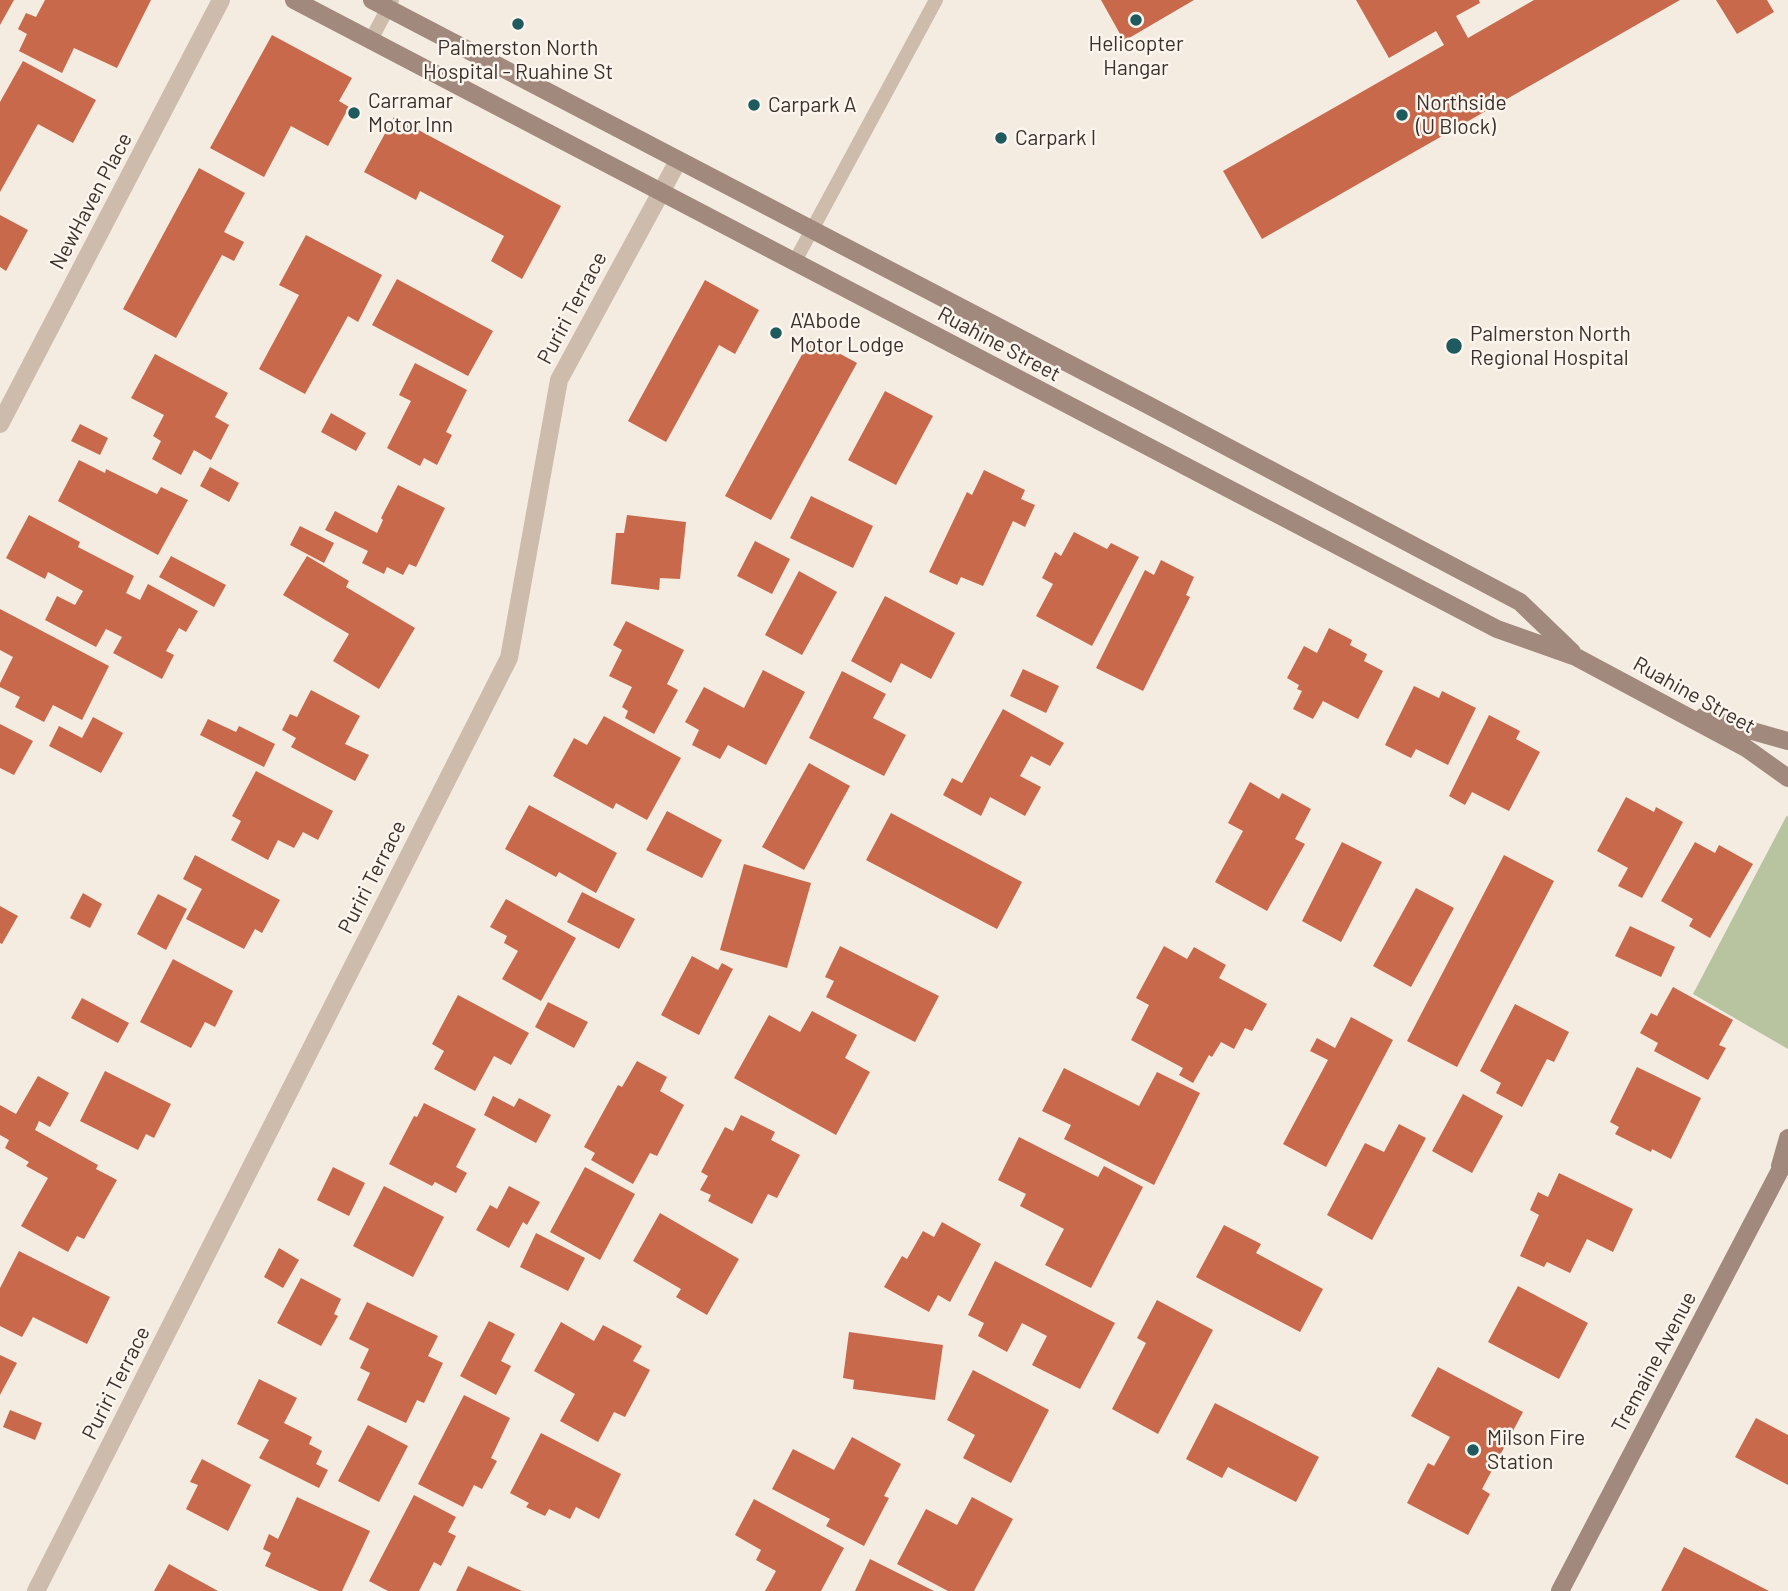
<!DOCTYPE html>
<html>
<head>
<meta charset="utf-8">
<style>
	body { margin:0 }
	canvas { display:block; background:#f4ebe1 }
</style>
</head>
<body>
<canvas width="1788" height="1591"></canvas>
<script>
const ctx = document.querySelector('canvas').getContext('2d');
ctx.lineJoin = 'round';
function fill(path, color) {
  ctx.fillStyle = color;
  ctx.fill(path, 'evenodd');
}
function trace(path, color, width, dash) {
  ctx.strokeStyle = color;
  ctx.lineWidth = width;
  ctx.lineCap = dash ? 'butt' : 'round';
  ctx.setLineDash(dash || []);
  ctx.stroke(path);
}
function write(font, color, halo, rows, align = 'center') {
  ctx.font = font + ' Barlow,sans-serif';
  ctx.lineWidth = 5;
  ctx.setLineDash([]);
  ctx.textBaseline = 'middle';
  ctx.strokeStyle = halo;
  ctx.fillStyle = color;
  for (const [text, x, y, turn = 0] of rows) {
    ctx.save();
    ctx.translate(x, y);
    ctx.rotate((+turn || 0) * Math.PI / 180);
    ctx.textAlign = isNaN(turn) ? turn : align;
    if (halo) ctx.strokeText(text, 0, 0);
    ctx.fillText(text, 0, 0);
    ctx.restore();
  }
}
fill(new Path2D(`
	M1787,815L1788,818V1049L1693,994Z`), '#b8c4a0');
fill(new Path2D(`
	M0,0H14L0,25Z
	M45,0H151L117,68L74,48L62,73L19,51L27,34L18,29L26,13L36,17Z
	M1101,0H1194L1124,41Z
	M1356,0H1479L1480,3L1456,16L1468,38L1534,0H1680L1262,239L1223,171L1444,45L1436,31L1389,58Z
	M1716,0H1767L1774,12L1737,34Z
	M272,35L352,78L339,101L349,107L328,146L291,126L264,177L210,148Z
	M23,61L96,100L73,143L38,124L0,192V102Z
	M394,117L561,206L522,279L491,261L504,236L420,191L416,200L364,172Z
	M199,168L245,193L224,232L244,242L234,261L222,255L176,338L123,309Z
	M0,215L28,230L6,271L0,267Z
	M306,235L382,275L358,322L348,316L305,394L259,369L299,295L279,285Z
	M397,279L493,331L468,376L372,325Z
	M705,280L759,310L735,354L719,345L666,442L628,421Z
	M811,338L857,363L771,520L725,496Z
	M155,354L228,393L215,417L229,425L211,460L194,450L181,475L152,459L161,441L153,436L164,415L131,398Z
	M415,363L467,390L446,432L452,435L437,465L424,458L420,466L387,448L411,401L399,395Z
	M885,391L933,416L896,485L848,460Z
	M331,413L366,433L356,451L321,432Z
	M80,424L108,438L100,455L71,441Z
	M79,460L105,473L106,469L157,494L161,487L188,500L158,555L58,501Z
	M210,467L239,483L229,502L200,486Z
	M984,470L1025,490L1021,499L1035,505L1025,527L1013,521L983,586L961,577L957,585L929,572L967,492L972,495Z
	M398,485L445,508L416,567L409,564L403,575L387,567L384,574L362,563L368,551L325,530L335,511L377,533L383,520L381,518Z
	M811,496L873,526L853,568L790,538Z
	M29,515L80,542L78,547L134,576L126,593L140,600L148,584L198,611L186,632L179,628L166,651L174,655L162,679L113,653L122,637L106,629L96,647L45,620L57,596L75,605L83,591L48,572L45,579L6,558Z
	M627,515L686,522L680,579L660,578L659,590L611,584L616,533H624Z
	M300,526L334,543L324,563L290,545Z
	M1074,532L1107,549L1111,543L1139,557L1092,646L1036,616L1053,584L1042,578L1055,552L1061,556Z
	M755,541L790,559L772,594L737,576Z
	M171,556L226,585L214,607L159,577Z
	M307,556L349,581L346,587L415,628L379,689L333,661L349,634L283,595Z
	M1161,560L1194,577L1186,595L1190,597L1143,691L1096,668L1145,570L1154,575Z
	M799,571L837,592L802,655L765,635Z
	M885,596L955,633L931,679L901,663L891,683L851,661Z
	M0,609L109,666L82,720L53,705L44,722L15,707L20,697L0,687V683L13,657L0,650Z
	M626,621L684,650L667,684L678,690L654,734L625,718L628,711L622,707L632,687L609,676L622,650L613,645Z
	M1329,628L1352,640L1350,645L1367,654L1364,661L1383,671L1358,719L1323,701L1313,719L1293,709L1302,691L1297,689L1299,685L1287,678L1304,646L1317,653Z
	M1023,669L1059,686L1046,713L1010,696Z
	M763,670L805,692L766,765L728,745L720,759L692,745L699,730L685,722L704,687L744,708Z
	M842,671L886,694L873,718L906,735L884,776L809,738Z
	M1414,686L1439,698L1442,691L1476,708L1448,765L1416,749L1411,758L1385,745Z
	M311,690L360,716L345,744L369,755L355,781L291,747L296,738L282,730L290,714L297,717Z
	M1003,709L1064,743L1050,766L1031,756L1020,776L1041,787L1025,816L990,797L981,816L943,795L952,778L962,783Z
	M1489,715L1520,731L1516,739L1540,752L1509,811L1472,792L1465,805L1449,796Z
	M604,716L681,758L647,820L616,803L613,809L553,776L574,738L587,745Z
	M93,717L123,733L101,773L49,746L59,726L82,738Z
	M208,719L236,732L239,726L275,744L264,767L200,735Z
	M0,724L33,741L14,775L0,768Z
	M809,763L850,786L804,870L762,847Z
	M256,771L333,811L318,840L303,832L294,848L278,840L268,860L231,840L241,821L232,816Z
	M1250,782L1279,799L1282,793L1311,809L1295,839L1305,844L1267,911L1215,882L1243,831L1228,823Z
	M1626,797L1654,812L1656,807L1683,822L1642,898L1618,886L1628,868L1597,851Z
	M529,805L617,853L596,893L559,872L556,877L505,849Z
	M667,811L722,840L702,878L646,850Z
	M891,813L1022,882L997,929L866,860Z
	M1342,842L1382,862L1341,942L1302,921Z
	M1695,842L1715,853L1719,845L1753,864L1710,938L1689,926L1693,919L1661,901Z
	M195,855L280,900L262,933L255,929L244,949L186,919L202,889L183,879Z
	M1504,855L1554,881L1457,1067L1407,1041Z
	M744,864L811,883L787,968L720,950Z
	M1416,888L1454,908L1411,987L1373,966Z
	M582,892L635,919L619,949L567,922Z
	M83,893L102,904L90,928L70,918Z
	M158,894L187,909L166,950L137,934Z
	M506,899L576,938L541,1001L502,979L518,951L504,943L507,936L490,927Z
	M0,906L18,916L2,944L0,943Z
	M1630,926L1675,947L1661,977L1615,956Z
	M840,946L939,996L915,1042L826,997L834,981L825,977Z
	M1164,946L1187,959L1194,947L1226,965L1219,978L1267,1004L1252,1031L1245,1028L1234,1049L1221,1042L1212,1057L1209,1055L1193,1083L1179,1075L1183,1068L1131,1040L1149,1005L1136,998Z
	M692,956L718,970L722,963L733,969L699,1035L661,1015Z
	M173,959L233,991L215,1027L205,1022L191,1048L140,1022Z
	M1673,987L1733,1020L1719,1045L1726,1048L1708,1080L1654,1051L1658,1043L1640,1033L1651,1013L1657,1016Z
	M458,995L529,1033L511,1065L494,1056L475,1091L434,1069L444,1051L432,1044Z
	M82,998L129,1023L118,1043L71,1018Z
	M548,1002L588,1022L574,1048L535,1027Z
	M1515,1004L1569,1032L1554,1062L1547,1059L1522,1107L1496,1093L1501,1083L1480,1071Z
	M812,1011L857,1035L845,1058L870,1072L836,1135L734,1078L769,1015L800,1032Z
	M1351,1017L1393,1040L1326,1167L1283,1144L1328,1060L1310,1051L1317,1038L1335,1048Z
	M637,1061L667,1077L660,1091L684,1105L657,1156L650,1153L633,1184L591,1160L595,1153L584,1147L618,1085L622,1087Z
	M1637,1067L1701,1098L1671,1159L1652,1149L1651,1152L1615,1134L1619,1127L1610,1122Z
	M1064,1068L1139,1106L1157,1072L1200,1093L1154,1185L1064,1139L1071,1125L1042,1111Z
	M105,1071L171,1104L154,1138L146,1134L138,1150L80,1121Z
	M38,1076L69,1093L50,1127L39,1121L35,1130L98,1165L96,1169L117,1180L84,1239L77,1236L68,1252L21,1226L48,1178L26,1166L29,1162L5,1148L9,1140L0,1135V1105L16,1114Z
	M1463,1094L1503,1116L1472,1173L1432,1151Z
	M493,1096L514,1107L519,1098L551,1115L536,1143L484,1115Z
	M424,1103L476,1129L456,1167L467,1173L456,1193L435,1182L432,1186L389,1164L414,1116L417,1117Z
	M741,1115L775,1132L771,1140L800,1155L777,1198L768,1194L752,1224L708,1201L711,1195L700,1190L708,1176L701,1172L725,1127L733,1131Z
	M1399,1124L1426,1138L1372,1240L1327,1215L1365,1143L1384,1152Z
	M1019,1137L1098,1177L1104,1166L1143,1187L1091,1288L1045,1265L1064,1229L1020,1206L1026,1194L998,1180Z
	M333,1167L365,1183L349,1216L317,1200Z
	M585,1167L635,1194L600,1260L550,1232Z
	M1559,1173L1633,1209L1613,1252L1587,1239L1570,1273L1547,1262L1544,1267L1520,1256L1539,1215L1530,1210L1538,1192L1548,1197Z
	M384,1186L444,1217L413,1277L353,1246Z
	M509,1186L540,1202L527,1225L523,1222L509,1248L476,1230L490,1205L497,1209Z
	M660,1213L739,1259L707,1315L676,1297L681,1289L633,1261Z
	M942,1222L981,1244L950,1302L938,1295L929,1312L884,1287L902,1256L907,1259L923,1231L934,1237Z
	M1224,1225L1261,1244L1256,1253L1323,1289L1300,1332L1196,1277Z
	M536,1233L585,1258L568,1291L520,1267Z
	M279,1248L299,1260L283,1288L264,1277Z
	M19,1251L110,1297L87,1344L33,1317L22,1337L0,1326V1288Z
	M995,1261L1115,1323L1080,1389L1032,1365L1047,1336L1022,1323L1007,1352L978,1336L984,1323L968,1315Z
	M301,1278L341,1299L334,1314L338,1316L321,1346L277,1323Z
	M1518,1286L1588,1323L1559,1379L1488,1342Z
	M1157,1300L1213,1330L1158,1434L1112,1409L1146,1343L1137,1338Z
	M367,1302L438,1336L428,1356L443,1363L424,1403L417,1400L406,1423L357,1400L370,1373L360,1368L369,1349L349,1339Z
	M489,1321L515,1334L501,1361L511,1366L496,1395L460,1376Z
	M561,1322L594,1341L603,1325L642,1346L633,1361L650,1370L625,1417L614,1412L598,1442L560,1421L575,1394L534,1371Z
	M849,1332L943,1345L935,1400L853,1389L854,1380L843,1378Z
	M0,1355L17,1363L0,1395Z
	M1438,1367L1523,1412L1482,1489L1490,1494L1468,1535L1407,1503L1428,1463L1434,1466L1450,1437L1411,1416Z
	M973,1370L1049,1410L1011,1483L963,1458L975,1435L947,1420Z
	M259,1379L297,1398L284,1423L312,1437L309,1444L322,1451L316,1464L328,1470L319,1488L259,1458L269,1440L237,1424Z
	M464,1395L510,1418L491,1458L497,1461L482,1489L474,1485L463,1507L418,1484Z
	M1215,1403L1319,1457L1296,1502L1228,1467L1222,1478L1186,1459Z
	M10,1410L42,1423L35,1440L3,1427Z
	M1756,1418L1788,1435V1485L1735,1457Z
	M368,1425L408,1446L379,1502L338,1481Z
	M541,1433L621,1474L599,1519L576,1507L570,1519L549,1509L545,1516L526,1507L529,1503L510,1493Z
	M852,1437L901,1464L884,1496L889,1498L864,1546L826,1526L830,1519L772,1489L793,1449L834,1470Z
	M202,1459L251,1485L228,1531L186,1509L198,1485L190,1482Z
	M414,1495L456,1517L448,1532L456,1536L441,1566L434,1562L419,1591H388L369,1581Z
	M297,1497L370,1531L342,1591H319L265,1566L271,1553L263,1549L269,1534L278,1539Z
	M972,1497L1013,1519L974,1591H948L897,1564L926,1509L957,1525Z
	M754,1499L844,1548L821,1591H765L776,1571L756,1560L761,1550L735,1535Z
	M1684,1547L1769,1591H1661Z
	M870,1559L934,1591H855Z
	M169,1564L218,1591H154Z
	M468,1566L522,1591H456Z`), '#c8694b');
trace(new Path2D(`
	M371,40L392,0
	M794,263L936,0`), '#cdbbac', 14);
trace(new Path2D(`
	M0,424L221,0
	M36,1591L509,658L559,380L678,161`), '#cdbbac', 18);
trace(new Path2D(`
	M294,0L1497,629L1576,657L1746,748L1788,778
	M372,0L1148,405L1520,602L1572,652
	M1703,717L1788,741
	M1780,1166L1788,1138
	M1560,1591L1788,1155`), '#a18a7d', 18);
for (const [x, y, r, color] of [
	[1136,20,7,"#1f5a5e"],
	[518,24,7,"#1f5a5e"],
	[754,105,7,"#1f5a5e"],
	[354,113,7,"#1f5a5e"],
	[1402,115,7,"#1f5a5e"],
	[1001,138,7,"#1f5a5e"],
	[776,333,7,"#1f5a5e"],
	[1454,346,9,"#1f5a5e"],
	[1473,1450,7,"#1f5a5e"]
]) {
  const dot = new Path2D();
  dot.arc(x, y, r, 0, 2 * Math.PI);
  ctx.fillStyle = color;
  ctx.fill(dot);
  trace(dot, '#fbf5ee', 2.5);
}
write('21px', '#3b302b', '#fbf5ee', [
	["Helicopter",1136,44,"center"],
	["Hangar",1136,68,"center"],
	["Palmerston North",518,48,"center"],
	["Hospital - Ruahine St",518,72,"center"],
	["Carramar",368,101],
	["Motor Inn",368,125],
	["Northside",1416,103],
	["(U Block)",1416,127],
	["Carpark A",768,105],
	["Carpark I",1015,138],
	["A'Abode",790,321],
	["Motor Lodge",790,345],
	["Palmerston North",1470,334],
	["Regional Hospital",1470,358],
	["Milson Fire",1487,1438],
	["Station",1487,1462]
], 'left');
write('21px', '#3b302b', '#fbf5ee', [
	["NewHaven Place",91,201,-62],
	["Puriri Terrace",572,308,-62],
	["Ruahine Street",999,344,28],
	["Ruahine Street",1694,695,29],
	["Puriri Terrace",372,877,-63],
	["Tremaine Avenue",1654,1362,-62],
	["Puriri Terrace",116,1383,-63]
]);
</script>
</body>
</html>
